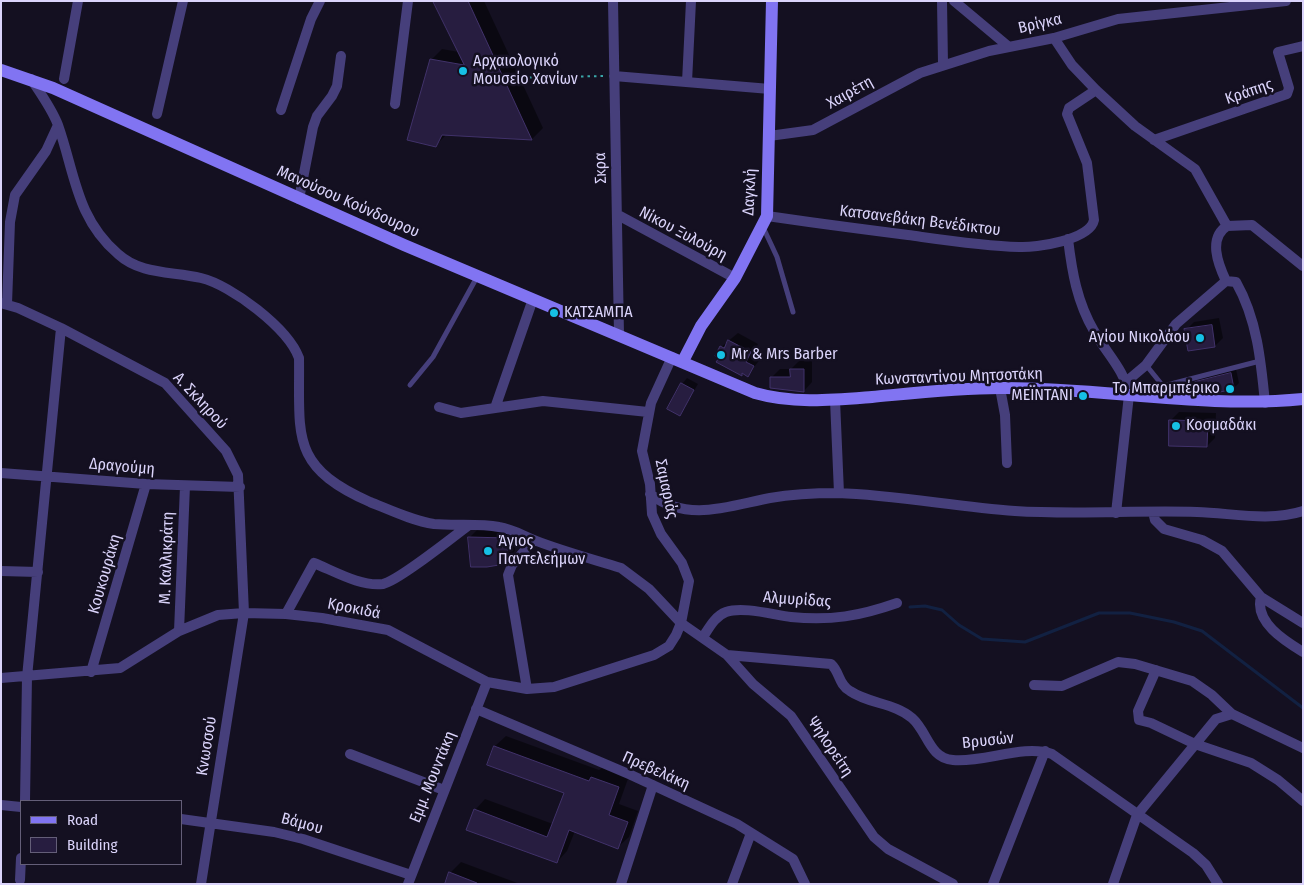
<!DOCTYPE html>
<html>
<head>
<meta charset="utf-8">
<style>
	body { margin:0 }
	#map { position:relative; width:1304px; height:885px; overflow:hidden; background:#141021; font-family:"Fira Sans Condensed",sans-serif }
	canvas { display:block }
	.frame { position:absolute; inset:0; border:2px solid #dbd4fb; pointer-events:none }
	.legend { position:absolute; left:20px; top:800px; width:162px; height:65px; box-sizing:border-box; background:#141021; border:1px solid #645e78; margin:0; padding:6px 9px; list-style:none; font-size:15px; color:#dbd4fb }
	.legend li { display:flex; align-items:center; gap:10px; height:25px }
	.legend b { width:25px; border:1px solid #645e78 }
</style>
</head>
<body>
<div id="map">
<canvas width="1304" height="885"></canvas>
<div class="frame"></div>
<ul class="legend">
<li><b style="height:6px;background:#8174f2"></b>Road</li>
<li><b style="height:14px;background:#271d40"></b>Building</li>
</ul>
</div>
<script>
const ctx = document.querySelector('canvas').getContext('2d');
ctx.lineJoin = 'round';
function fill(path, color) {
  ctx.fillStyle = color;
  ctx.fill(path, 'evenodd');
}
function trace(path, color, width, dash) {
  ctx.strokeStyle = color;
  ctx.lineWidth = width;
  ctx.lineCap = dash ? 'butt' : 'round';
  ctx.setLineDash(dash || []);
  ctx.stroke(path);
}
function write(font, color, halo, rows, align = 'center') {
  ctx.font = font + ' "Fira Sans Condensed",sans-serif';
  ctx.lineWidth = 5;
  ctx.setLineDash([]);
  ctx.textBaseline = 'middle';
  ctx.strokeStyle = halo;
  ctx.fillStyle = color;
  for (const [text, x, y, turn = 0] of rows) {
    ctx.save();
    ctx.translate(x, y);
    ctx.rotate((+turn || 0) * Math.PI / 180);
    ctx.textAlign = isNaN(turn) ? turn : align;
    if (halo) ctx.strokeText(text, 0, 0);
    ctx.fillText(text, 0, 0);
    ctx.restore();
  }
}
fill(new Path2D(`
	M435,1H484L543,128L532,139L447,134L436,145L431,60L442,49L459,52Z
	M1219,318L1223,338L1215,346L1186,330L1194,322Z
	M738,333L758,344L753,354L761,358L748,375L743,372L741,374L720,357L721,347Z
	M799,361H812V382L804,391L772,377L780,369H791Z
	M1236,369L1239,383L1234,388L1196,383L1202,377Z
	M687,378L698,384L680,414L682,384Z
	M1179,412L1216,413L1215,438L1207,446L1171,420Z
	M477,530H514L515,550L513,554L504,563L469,538Z
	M506,736L599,770L603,767L629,776L619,804L638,811L629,837L618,847L575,831L567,851L557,862L475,810L485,799L553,824L565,793L495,746Z
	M461,862L520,884H446L450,873Z`), '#0007');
trace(new Path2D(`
	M910,607L925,606L942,610L959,625L982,639L1025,642L1099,613H1130L1174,622L1202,631L1303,708`), '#122142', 3);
const building = new Path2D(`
	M433,1H468L532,140L442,135L436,147L407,140L430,59L464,65Z
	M1212,325L1215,347L1188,351L1184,329Z
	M728,340L751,352L746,362L754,366L748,377L742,373V376L716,362L719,358L715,356L720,346L724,348Z
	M790,369H804V392L770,388V377H790Z
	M1231,373L1234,389L1220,392V390L1214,391L1213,388L1197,391L1195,382Z
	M681,383L694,390L680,416L667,409Z
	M1169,420L1208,421L1207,447L1169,446Z
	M468,537L507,538L508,560L505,564L487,567H471Z
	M494,746L589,781L591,777L619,787L609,815L628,822L618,849L569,830L557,863L466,830L474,809L547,837L564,793L487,765Z
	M449,872L477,883V884H445Z`);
fill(building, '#271d40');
trace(building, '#41326a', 1);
trace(new Path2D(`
	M503,78L603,76`), '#3aa7a9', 2, [2.5, 4]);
trace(new Path2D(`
	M763,227L777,257L793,312
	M1146,365L1163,386L1260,361
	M410,385L433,357L477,277`), '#463f7b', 5);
trace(new Path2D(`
	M613,1L619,334
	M942,1L943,64
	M954,1L1009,47
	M1054,38L1072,65L1096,90L1135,126L1195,169L1227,226C1208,238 1218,264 1226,281L1176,324L1146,365L1127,381
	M614,76L770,89
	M31,79C41,94 52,109 58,125C75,173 76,218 118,254C141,275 172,271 201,278C231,285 288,328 299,358C300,436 289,466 370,502C390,510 413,521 434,524C456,526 478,523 499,527C512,529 522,535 534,540C562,551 592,559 621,568L649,589L681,623L727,655L753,684L791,716L874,837L888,849L953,884
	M64,79L78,1
	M687,82L691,1
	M395,104L408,1
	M281,110L311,19L320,1
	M157,114L183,1
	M769,136L813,130L920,73L989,51L1054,38L1118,19L1286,1
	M1154,140L1287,94L1289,88L1278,52L1303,46
	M299,199L313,127L317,116L332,96L337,86L341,56
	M618,215L735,278
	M767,216C814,223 861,229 908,235C944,240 982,246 1019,247C1036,248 1090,240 1094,220L1087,163L1067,114L1069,108L1096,90
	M1227,226L1252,225L1303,266
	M1068,239C1072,272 1077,302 1094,331C1106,353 1125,370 1129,395L1116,513
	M1226,281L1236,282C1257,319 1261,361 1265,403
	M1,303L18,308L61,328L165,383L226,451L238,475L244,613L201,884
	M7,304L10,222L15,195L46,151L58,125
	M1000,388L1005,415L1007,463
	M835,400L839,493
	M439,407L461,413L543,401L648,412
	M495,408L533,299
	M1,473L146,484L240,487
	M650,494C688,523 729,506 770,498C793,494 815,493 838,493C897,495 956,507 1015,511C1076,515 1137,510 1197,512C1232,513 1269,522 1303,511
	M1153,512L1155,520L1164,529L1202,540L1222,551L1261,597L1303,623
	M1,571L38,572
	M1261,597C1254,622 1285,641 1303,652
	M286,614L314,563C334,571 361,587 383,584C398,581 453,537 469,525
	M179,631L185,486
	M703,637C709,628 715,616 726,612C743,606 774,615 791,617C831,621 860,616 897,603
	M727,655L831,664C840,672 838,684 850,691C869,704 895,703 912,718C928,732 929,758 953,760C984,763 1023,744 1052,754L1193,853L1206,865L1218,884
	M1156,670L1138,711L1139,720L1151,723L1195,744L1251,763L1278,780L1303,801
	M91,672L146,484
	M1,678L120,668L179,631L218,615L244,613L286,614L322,618L388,630L487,682L527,689L554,687L654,655L669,646L676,635L681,623L689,581L682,563L661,534L652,514L650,484L642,451L651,403L672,357
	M1034,685L1062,686L1118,662L1135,664L1192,681L1212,695L1232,714L1303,748
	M527,689L508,575L512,565L534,540
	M476,709L631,775L737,824L793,859L805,884
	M350,754L444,790
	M25,801L27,677L61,328
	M1,805L21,807
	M181,819L274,832L303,839L411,875
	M20,880L21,858
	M408,884L487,682
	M621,884L653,785
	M732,884L751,833
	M993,884L1045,751
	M1113,884L1137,815L1216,719L1232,714`), '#463f7b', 10);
trace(new Path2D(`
	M1,70L53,88L404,245L755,393C793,404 833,400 872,397C914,393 957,388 1000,388C1101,387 1202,409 1303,399
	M683,361L701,326L735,278L767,216L772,1`), '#8174f2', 12);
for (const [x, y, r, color] of [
	[463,71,5,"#16c0e5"],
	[554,313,5,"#16c0e5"],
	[1200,338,5,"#16c0e5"],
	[721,355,5,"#16c0e5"],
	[1230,389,5,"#16c0e5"],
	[1083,396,5,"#16c0e5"],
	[1176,426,5,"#16c0e5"],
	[488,551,5,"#16c0e5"]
]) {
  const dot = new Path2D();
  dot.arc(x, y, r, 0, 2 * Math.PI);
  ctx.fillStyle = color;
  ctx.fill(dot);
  trace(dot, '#141021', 2);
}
write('16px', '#dbd4fb', '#141021', [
	["Βρίγκα",1040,24,-13],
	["Κράπης",1249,92,-19],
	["Χαιρέτη",850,93,-29],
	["Σκρα",601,168,-92],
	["Δαγκλή",750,192,-87],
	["Μανούσου Κούνδουρου",348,202,24],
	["Κατσανεβάκη Βενέδικτου",920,221,7],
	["Νίκου Ξυλούρη",683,234,28],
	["Κωνσταντίνου Μητσοτάκη",959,377,-2],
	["Α. Σκληρού",200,401,47],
	["Δραγούμη",122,467,5],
	["Σαμαριάς",666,489,78],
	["Μ. Καλλικράτη",167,558,-88],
	["Κουκουράκη",105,574,-74],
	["Αλμυρίδας",797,600,4],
	["Κροκιδά",354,609,11],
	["Βρυσών",988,741,-6],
	["Κνωσσού",207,746,-81],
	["Ψηλορείτη",830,747,56],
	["Πρεβελάκη",656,771,24],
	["Εμμ. Μουντάκη",433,777,-68],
	["Βάμου",302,824,15]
]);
write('16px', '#dbd4fb', '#141021', [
	["Αρχαιολογικό",473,62],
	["Μουσείο Χανίων",473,80],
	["ΚΑΤΣΑΜΠΑ",564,313],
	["Αγίου Νικολάου",1190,338,"right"],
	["Mr & Mrs Barber",731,355],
	["Το Μπαρμπέρικο",1220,389,"right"],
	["ΜΕΪΝΤΑΝΙ",1073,396,"right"],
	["Κοσμαδάκι",1186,426],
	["Άγιος",498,542],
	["Παντελεήμων",498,560]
], 'left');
</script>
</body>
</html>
